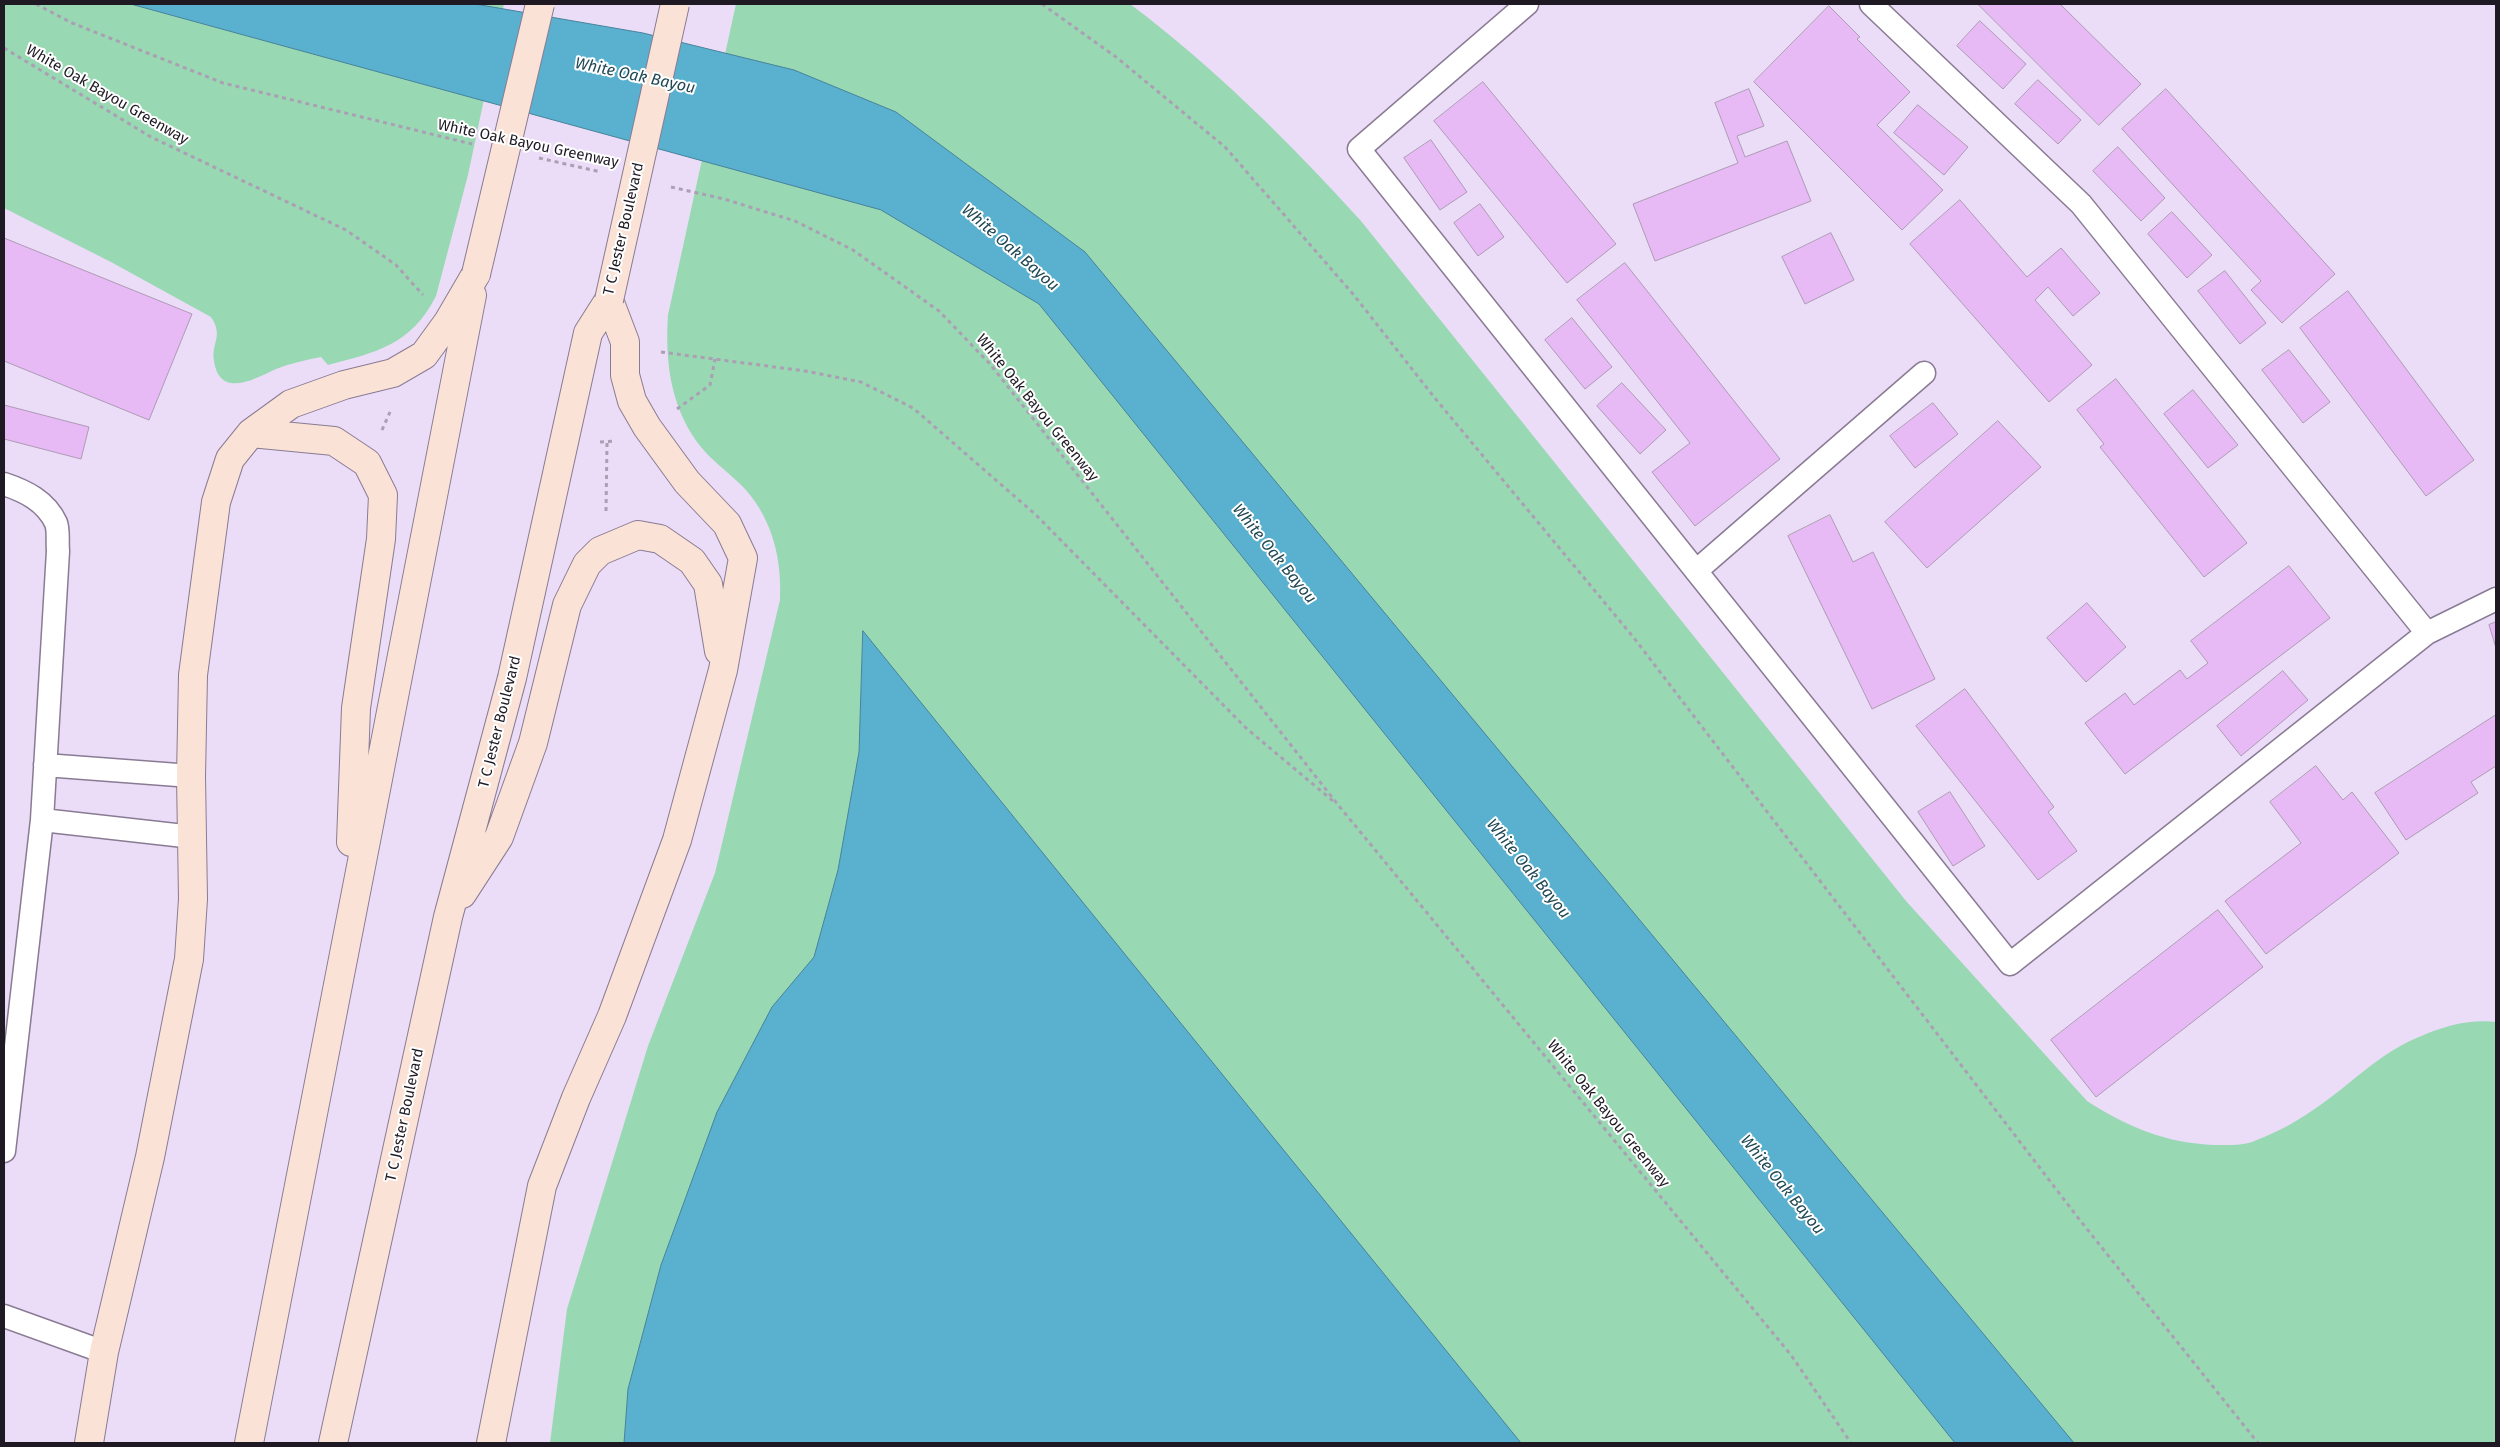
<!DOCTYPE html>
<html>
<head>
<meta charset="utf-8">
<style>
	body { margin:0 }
	#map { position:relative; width:2500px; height:1447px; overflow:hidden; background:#ebdcf7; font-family:"Fira Sans",sans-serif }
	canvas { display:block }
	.frame { position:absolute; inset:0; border:5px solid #1e1922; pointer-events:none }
</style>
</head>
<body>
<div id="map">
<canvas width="2500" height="1447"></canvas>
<div class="frame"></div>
</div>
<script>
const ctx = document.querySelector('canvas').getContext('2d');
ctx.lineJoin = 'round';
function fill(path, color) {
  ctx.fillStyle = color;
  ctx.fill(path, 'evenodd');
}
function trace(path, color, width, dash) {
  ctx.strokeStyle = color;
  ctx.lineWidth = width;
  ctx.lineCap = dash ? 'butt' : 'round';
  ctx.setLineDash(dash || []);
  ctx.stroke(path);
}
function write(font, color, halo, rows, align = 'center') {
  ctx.font = font + ' "Fira Sans",sans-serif';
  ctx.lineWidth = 4;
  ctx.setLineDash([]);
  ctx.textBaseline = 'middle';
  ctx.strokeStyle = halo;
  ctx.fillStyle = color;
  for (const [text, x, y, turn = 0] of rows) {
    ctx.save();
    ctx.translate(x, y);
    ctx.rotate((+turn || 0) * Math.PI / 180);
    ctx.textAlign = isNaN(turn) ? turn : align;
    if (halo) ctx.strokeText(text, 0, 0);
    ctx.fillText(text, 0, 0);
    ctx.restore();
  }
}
fill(new Path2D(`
	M4,4H504L468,175L436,296C411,345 377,352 328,365L321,357C306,360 291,363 276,369C256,378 220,400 214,361C211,342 224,337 211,317L111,262L4,208Z
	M736,4H1130C1215,68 1289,142 1361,221L1906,901L2087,1101C2127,1127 2166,1143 2214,1145C2226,1145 2241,1146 2252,1142C2273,1134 2295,1123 2313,1110C2354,1083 2377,1053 2426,1034C2448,1025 2472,1019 2496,1022V1443H550L567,1309L648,1046L715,873L780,600C782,560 773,521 746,490C730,473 711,461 697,442C670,404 665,360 668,315Z`), '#98d8b3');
const water = new Path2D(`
	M131,4H475L643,33L794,70L896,112L1085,252L2074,1443H1955L1039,304L881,210Z
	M863,631L1521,1443H624L628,1389L661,1265L717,1112L772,1007L814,957L838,870L859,752Z`);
fill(water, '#59b1cf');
trace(water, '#47839b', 1);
const building = new Path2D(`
	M1978,4H2060L2141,84L2099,125Z
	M1829,6L1860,37L1857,39L1910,92L1877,125L1943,190L1902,230L1754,82Z
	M1980,21L2026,64L2003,89L1957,46Z
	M2038,80L2081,120L2058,144L2015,104Z
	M1483,82L1616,244L1567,283L1434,121Z
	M1749,89L1764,126L1737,136L1745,157L1787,141L1811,201L1655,261L1633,204L1738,163L1715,103Z
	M2166,89L2335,274L2282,323L2251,290L2261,281L2122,129Z
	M1918,105L1968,147L1944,175L1894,133Z
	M1431,140L1467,192L1440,210L1404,158Z
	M2118,147L2165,198L2141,221L2093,171Z
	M1960,200L2027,277L2061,248L2100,293L2073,316L2048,287L2035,300L2092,365L2049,402L1910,244Z
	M1480,204L1504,237L1478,256L1454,223Z
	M2172,212L2212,255L2187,278L2148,234Z
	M1831,233L1854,280L1805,304L1782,257Z
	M4,238L192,314L149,420L4,361Z
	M1625,263L1780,459L1695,526L1652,472L1690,443L1577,300Z
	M2225,271L2266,323L2240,344L2198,291Z
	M2348,291L2474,460L2426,496L2300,328Z
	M1572,318L1612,367L1585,389L1545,340Z
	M2289,350L2330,402L2303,423L2262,370Z
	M2116,379L2247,543L2204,577L2100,447L2104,444L2077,410Z
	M1622,383L1666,430L1640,454L1597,406Z
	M2193,390L2238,445L2208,468L2164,414Z
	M1933,403L1958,434L1915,468L1890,436Z
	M4,405L89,427L81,459L4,439Z
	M1998,421L2041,467L1927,568L1885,522Z
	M1830,515L1853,562L1873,552L1935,679L1872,709L1788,536Z
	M2289,566L2330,618L2125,774L2085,723L2125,693L2134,705L2180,670L2187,679L2208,663L2191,641Z
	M2087,603L2126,647L2086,682L2047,638Z
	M2496,622V648L2489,625Z
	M2283,671L2308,700L2241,756L2217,726Z
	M1965,689L2054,807L2048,812L2077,851L2038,880L1916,726Z
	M2496,715V766L2471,782L2478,793L2406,840L2375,793Z
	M2316,766L2343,800L2352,792L2399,853L2266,954L2225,901L2301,843L2270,802Z
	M1950,792L1985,846L1953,866L1918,812Z
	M2218,910L2263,967L2096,1097L2051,1040Z`);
fill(building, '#e7baf6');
trace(building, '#ad9ab3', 1);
const lane = new Path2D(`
	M1527,4L1359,149L2010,964L2427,633L2081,204L1871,4
	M4,484C25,491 46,501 56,523C59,531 57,543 58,551L42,820L4,1151
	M1696,571L1924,373
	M2427,633L2496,599
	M45,765L191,776
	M42,820L193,837
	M4,1316L104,1352`);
const secondary = new Path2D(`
	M251,433L334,441L367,463L383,495L381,539L356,708L351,842
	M462,894L499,837L533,743L567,605L587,564L600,551L638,535L660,539L692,561L708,584L719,651
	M89,1443L104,1352L150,1157L189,959L193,899L191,776L193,675L216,502L230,459L251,433L291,404L344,385L393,373L424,355L448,322L476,274
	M249,1443L472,295
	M333,1443L448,917L512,678L588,333L609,300
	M491,1443L542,1186L576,1098L612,1016L677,840L723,670L743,558L727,524L687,482L647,427L632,401L625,375V342L609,300`);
trace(lane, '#8a7b94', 25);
trace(secondary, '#8a7b94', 30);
trace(new Path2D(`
	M36,4L72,23L223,83L472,144
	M1042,4L1116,57L1225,147L1353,294L1434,397L1634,638L2079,1219L2258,1443
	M4,48L151,137L346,230L396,265L423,295
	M539,158L601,172
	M671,187L724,199L795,221L853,250L939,311L990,364L1339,806L1791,1355L1851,1443
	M661,352L805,371L861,382L913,408L1035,514L1246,728L1333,801
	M677,409L710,385L715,359
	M382,430L390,412
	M600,442L614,441
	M606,511L607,443`), '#ab9fb4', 3, [4, 4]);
trace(lane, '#fff', 22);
trace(secondary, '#fae3d6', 28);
const secondaryBridge = new Path2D(`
	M476,274L540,4
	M609,300L675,4`);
trace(secondaryBridge, '#8a7b94', 30, []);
trace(secondaryBridge, '#fae3d6', 28);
write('15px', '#1e1922', '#fff', [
	["White Oak Bayou Greenway",107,95,30],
	["White Oak Bayou Greenway",528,144,12],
	["T C Jester Boulevard",624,229,-77],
	["White Oak Bayou Greenway",1037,408,51],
	["T C Jester Boulevard",500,722,-76],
	["White Oak Bayou Greenway",1608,1114,51],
	["T C Jester Boulevard",405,1115,-78]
]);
write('italic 16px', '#204855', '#fff', [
	["White Oak Bayou",635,76,12],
	["White Oak Bayou",1010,248,41],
	["White Oak Bayou",1274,554,51],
	["White Oak Bayou",1528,869,51],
	["White Oak Bayou",1782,1185,51]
]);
</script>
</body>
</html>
